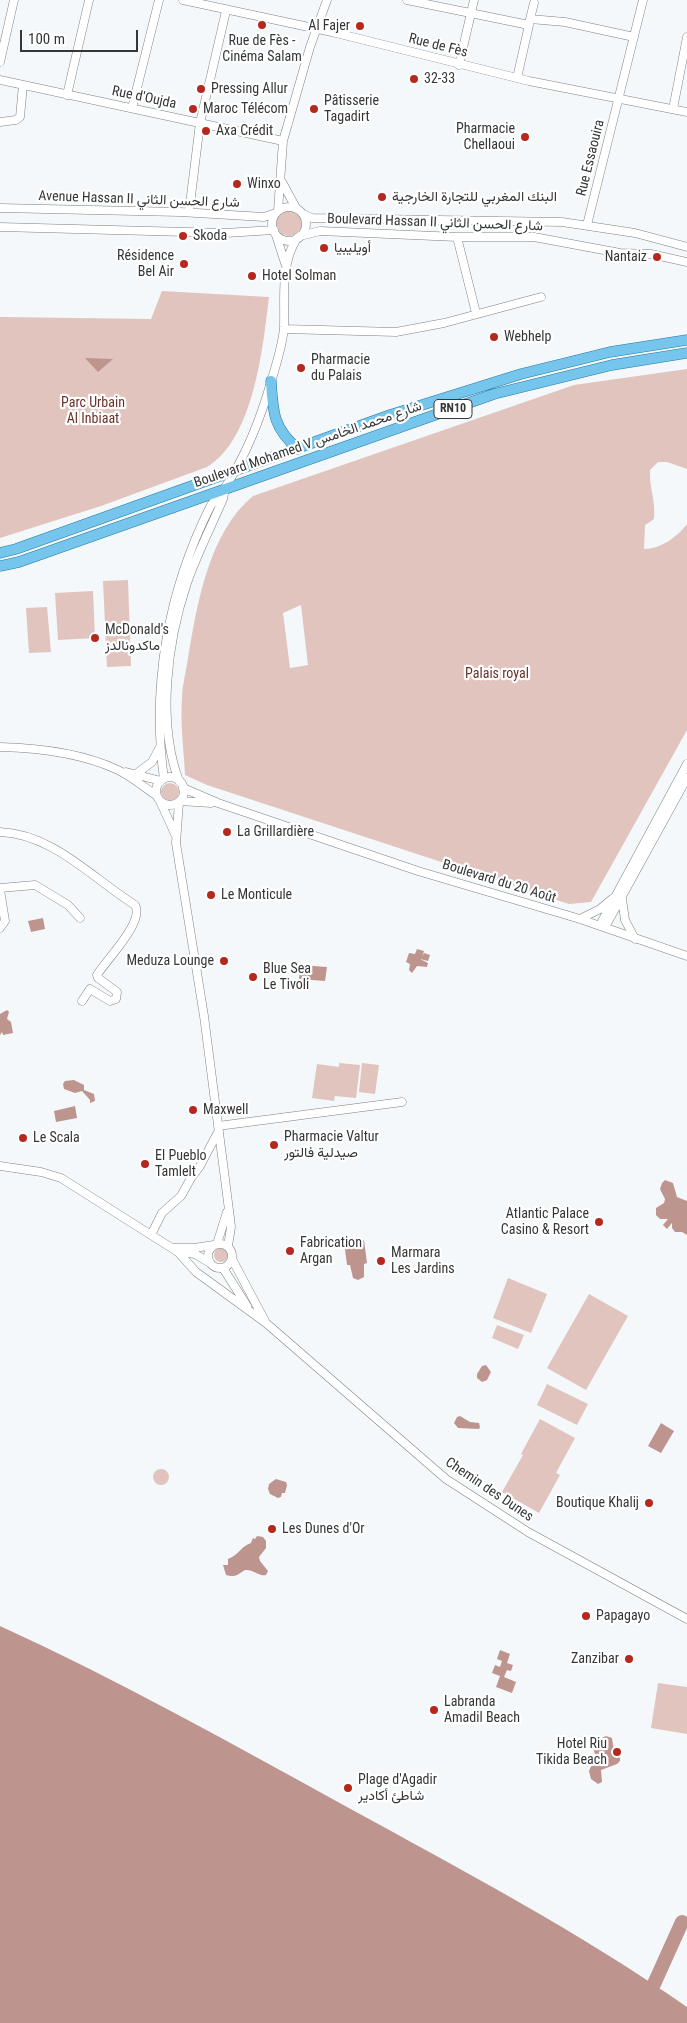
<!DOCTYPE html>
<html>
<head>
<meta charset="utf-8">
<style>
	body { margin:0 }
	#map { position:relative; width:687px; height:2023px; overflow:hidden; background:#f4f8fa; font-family:"Roboto Condensed",sans-serif }
	canvas { display:block }
	.scale { position:absolute; left:20px; top:30px; width:118px; height:22px; box-sizing:border-box; border:2px solid #353637; border-top:0; padding-left:6px; font-size:15px; line-height:18px; white-space:nowrap; color:#353637; -webkit-text-stroke:4px #fff; paint-order:stroke }
</style>
</head>
<body>
<div id="map">
<canvas width="687" height="2023"></canvas>
<div class="scale">100 m</div>
</div>
<script>
const ctx = document.querySelector('canvas').getContext('2d');
ctx.lineJoin = 'round';
function fill(path, color) {
  ctx.fillStyle = color;
  ctx.fill(path, 'evenodd');
}
function trace(path, color, width, dash) {
  ctx.strokeStyle = color;
  ctx.lineWidth = width;
  ctx.lineCap = dash ? 'butt' : 'round';
  ctx.setLineDash(dash || []);
  ctx.stroke(path);
}
function write(font, color, halo, rows, align = 'center') {
  ctx.font = font + ' "Roboto Condensed",Vazirmatn,sans-serif';
  ctx.lineWidth = 4.5;
  ctx.setLineDash([]);
  ctx.textBaseline = 'middle';
  ctx.strokeStyle = halo;
  ctx.fillStyle = color;
  for (const [text, x, y, turn = 0] of rows) {
    ctx.save();
    ctx.translate(x, y);
    ctx.rotate((+turn || 0) * Math.PI / 180);
    ctx.textAlign = isNaN(turn) ? turn : align;
    if (halo) ctx.strokeText(text, 0, 0);
    ctx.fillText(text, 0, 0);
    ctx.restore();
  }
}
fill(new Path2D(`
	M276 223a13 13 0 1 1 26 0a13 13 0 1 1-26 0Z
	M162,291L269,297C263,347 254,439 207,467L101,506L0,538V317L151,319Z
	M687,369V469L667,462H658L650,470C649,487 656,502 654,519L645,525L644,549C661,549 677,537 687,524V730L591,902L569,904L207,785L185,775C184,751 180,724 182,699C182,686 186,672 188,658C197,604 209,532 253,496L574,385ZM301,605L308,665L290,668L283,613Z
	M128,580L131,666L107,667L103,581Z
	M93,591L95,638L58,640L55,593Z
	M47,607L51,652L29,653L26,608Z
	M161 792a9 9 0 1 1 18 0a9 9 0 1 1-18 0Z
	M339,1063L360,1065L356,1098L335,1096L334,1101L312,1098L317,1064L339,1067Z
	M362,1063L379,1065L375,1094L359,1092Z
	M214 1255a7 7 0 1 1 14 0a7 7 0 1 1-14 0Z
	M508,1278L547,1294L531,1333L493,1318Z
	M589,1294L628,1316L586,1390L547,1368Z
	M497,1325L524,1335L518,1349L492,1338Z
	M547,1384L588,1404L577,1425L537,1405Z
	M540,1419L575,1438L556,1473L560,1475L539,1513L502,1492L523,1455L521,1454Z
	M153 1477a8 8 0 1 1 16 0a8 8 0 1 1-16 0Z
	M658,1683L687,1687V1734L651,1728Z`), '#e1c4be');
fill(new Path2D(`
	M85,358L113,359L98,372Z
	M43,918L45,929L31,932L28,921Z
	M417,949L424,951L422,957L424,953L430,955L428,961L420,959L428,963L427,967L417,966L412,973L409,970L410,964L406,962L409,953L415,954Z
	M300,965L327,967L325,981L299,979Z
	M7,1010L9,1012L7,1019L11,1022L13,1033L3,1035L2,1032L0,1035V1014Z
	M74,1080L84,1085V1090L94,1094L95,1101L90,1103V1100L82,1091L75,1093L64,1089L63,1084L65,1081Z
	M75,1106L77,1118L56,1122L54,1111Z
	M665,1180L673,1183L677,1197L687,1201V1235L682,1232H675L672,1228V1223L667,1229L663,1225L668,1219H660L656,1215V1208L664,1203L665,1199L660,1189L662,1183Z
	M364,1240L367,1263L364,1264V1277L358,1280L353,1278L350,1265H347L344,1242Z
	M486,1365L491,1372L487,1380L482,1382L477,1378V1374L482,1366Z
	M460,1416L470,1422L479,1423L480,1427L479,1429L458,1428L454,1423L457,1417Z
	M661,1423L674,1431L661,1453L648,1446Z
	M276,1479L286,1482L287,1485L285,1493H282L281,1497L278,1498L270,1494L268,1489L269,1484Z
	M257,1536L263,1537L266,1541V1548L259,1557L260,1561L268,1571L266,1575C260,1577 253,1569 245,1570C238,1574 236,1578 226,1575L223,1565H228V1559C239,1555 241,1546 251,1543L253,1538L255,1539Z
	M0,1626C119,1680 232,1744 347,1807C462,1870 579,1932 687,2007V2023H0Z
	M500,1650L510,1654L507,1663L513,1665L511,1671L507,1670L504,1677L516,1682L512,1693L496,1687L500,1676L492,1673L495,1665L500,1667L502,1661L497,1659Z
	M606,1736L612,1738L614,1752L620,1758V1761L617,1764L601,1770L602,1782L598,1784L591,1779L589,1771C590,1767 594,1763 595,1760C598,1749 583,1745 606,1736Z`), '#bd958e');
trace(new Path2D(`
	M654,1984L682,1922`), '#bd958e', 14);
const minor = new Path2D(`
	M183,0L332,32L529,81L687,112
	M407,0L529,25L517,78
	M530,19L565,22L634,37
	M529,23L534,3
	M0,62L14,0
	M459,65L474,0
	M0,80L283,141
	M67,95L89,0
	M132,108L159,0
	M673,109L687,37
	M0,122L16,120L20,117L23,85
	M282,182L296,208
	M272 224a17 17 0 1 1 34 0a17 17 0 1 1-34 0Z
	M0,208L180,212L264,217L276,213
	M278,211L283,141L310,47L327,0
	M189,212L200,123L226,11
	M303,214L312,218L562,222L635,233L687,247
	M587,225L643,0
	M0,227L225,233L274,230
	M276,235L285,263
	M300,236L320,231L457,237H534L620,253L651,254L687,262
	M457,237L476,313
	M284,329L396,332L444,323L541,297
	M0,747C39,748 82,753 118,770C132,777 144,787 157,796
	M126,772L161,781
	M136,774L152,762L160,747
	M156 791a14 14 0 1 1 28 0a14 14 0 1 1-28 0Z
	M164,779C151,686 168,591 210,507C214,499 222,494 226,486C246,455 261,417 271,382C276,365 283,344 284,327C285,296 280,265 297,238
	M179,781C157,722 167,642 187,583C197,554 211,527 223,499L225,488
	M183,788L218,803L418,871L580,919L687,956
	M160,801L175,834
	M180,801L211,803
	M179,802L176,843L204,1016L230,1218L231,1227L228,1246
	M0,832C53,834 92,878 135,905C145,922 106,960 97,975L98,978L117,992L116,999L110,1001L90,989L82,1001
	M0,888L35,885L68,905L80,918
	M0,890L5,921L0,928
	M622,899L625,920L635,939
	M580,919L600,909L612,899
	M600,925L687,764
	M605,927L687,778
	M218,1126L402,1102
	M0,1166L41,1172L61,1178L178,1252L196,1272L266,1323L446,1479L528,1532L687,1619
	M151,1235L162,1213L181,1196L191,1178L200,1166L218,1132
	M208 1256a12 12 0 1 1 24 0a12 12 0 1 1-24 0Z
	M217,1244L227,1212
	M174,1248H194L214,1245
	M182,1252L195,1254L210,1263
	M232,1259L265,1321
	M223,1268L247,1306`);
const major = new Path2D(`
	M271,381C273,412 273,428 298,449
	M0,553L16,549L390,415L521,374L610,352L687,340
	M0,566L19,562L494,394L612,365L687,353`);
trace(minor, '#7d8183', 9);
trace(major, '#237aa5', 11);
trace(minor, '#fff', 8);
trace(major, '#75c5ec', 10);
for (const [x, y, r, color] of [
	[262,25,5,"#b6281d"],
	[360,26,5,"#b6281d"],
	[414,79,5,"#b6281d"],
	[201,89,5,"#b6281d"],
	[193,109,5,"#b6281d"],
	[314,109,5,"#b6281d"],
	[206,131,5,"#b6281d"],
	[525,137,5,"#b6281d"],
	[237,184,5,"#b6281d"],
	[382,197,5,"#b6281d"],
	[183,236,5,"#b6281d"],
	[324,248,5,"#b6281d"],
	[657,257,5,"#b6281d"],
	[184,264,5,"#b6281d"],
	[252,276,5,"#b6281d"],
	[494,337,5,"#b6281d"],
	[301,368,5,"#b6281d"],
	[95,638,5,"#b6281d"],
	[227,832,5,"#b6281d"],
	[211,895,5,"#b6281d"],
	[224,961,5,"#b6281d"],
	[253,977,5,"#b6281d"],
	[193,1110,5,"#b6281d"],
	[23,1138,5,"#b6281d"],
	[274,1145,5,"#b6281d"],
	[145,1164,5,"#b6281d"],
	[599,1222,5,"#b6281d"],
	[290,1251,5,"#b6281d"],
	[381,1261,5,"#b6281d"],
	[649,1503,5,"#b6281d"],
	[272,1529,5,"#b6281d"],
	[586,1616,5,"#b6281d"],
	[629,1659,5,"#b6281d"],
	[434,1710,5,"#b6281d"],
	[617,1752,5,"#b6281d"],
	[348,1788,5,"#b6281d"]
]) {
  const dot = new Path2D();
  dot.arc(x, y, r, 0, 2 * Math.PI);
  ctx.fillStyle = color;
  ctx.fill(dot);
  trace(dot, '#fff', 2);
}
for (const [x, y, w] of [
	[453,409,38]
]) {
  const box = new Path2D();
  box.roundRect(x - w / 2, y - 9.5, w, 19, 4);
  ctx.fillStyle = '#fff';
  ctx.fill(box);
  trace(box, '#353637', 1);
}
write('bold 12px', '#353637', null, [
	["RN10",453,409]
]);
write('14px', '#353637', '#fff', [
	["Al Fajer",350,26,"right"],
	["Rue de Fès -",262,41,"center"],
	["Cinéma Salam",262,57,"center"],
	["32-33",424,79],
	["Pressing Allur",211,89],
	["Pâtisserie",324,101],
	["Tagadirt",324,117],
	["Maroc Télécom",203,109],
	["Pharmacie",515,129,"right"],
	["Chellaoui",515,145,"right"],
	["Axa Crédit",216,131],
	["Winxo",247,184],
	["البنك المغربي للتجارة الخارجية",392,197],
	["Skoda",193,236],
	["أويليبيا",334,248],
	["Résidence",174,256,"right"],
	["Bel Air",174,272,"right"],
	["Nantaiz",647,257,"right"],
	["Hotel Solman",262,276],
	["Webhelp",504,337],
	["Pharmacie",311,360],
	["du Palais",311,376],
	["McDonald's",105,630],
	["ماكدونالدز",105,646],
	["La Grillardière",237,832],
	["Le Monticule",221,895],
	["Meduza Lounge",214,961,"right"],
	["Blue Sea",263,969],
	["Le Tivoli",263,985],
	["Maxwell",203,1110],
	["Pharmacie Valtur",284,1137],
	["صيدلية فالتور",284,1153],
	["Le Scala",33,1138],
	["El Pueblo",155,1156],
	["Tamlelt",155,1172],
	["Atlantic Palace",589,1214,"right"],
	["Casino & Resort",589,1230,"right"],
	["Fabrication",300,1243],
	["Argan",300,1259],
	["Marmara",391,1253],
	["Les Jardins",391,1269],
	["Boutique Khalij",639,1503,"right"],
	["Les Dunes d'Or",282,1529],
	["Papagayo",596,1616],
	["Zanzibar",619,1659,"right"],
	["Labranda",444,1702],
	["Amadil Beach",444,1718],
	["Hotel Riu",607,1744,"right"],
	["Tikida Beach",607,1760,"right"],
	["Plage d'Agadir",358,1780],
	["شاطئ أكادير",358,1796]
], 'left');
write('14px', '#353637', '#fff', [
	["Rue de Fès",438,46,14],
	["Rue d'Oujda",144,98,12],
	["Rue Essaouira",591,158,-76],
	["Avenue Hassan II شارع الحسن الثاني",139,200,2],
	["Boulevard Hassan II شارع الحسن الثاني",435,223,2],
	["Boulevard Mohamed V شارع محمد الخامس",308,445,-19],
	["Boulevard du 20 Août",499,882,17],
	["Chemin des Dunes",489,1490,34]
]);
write('14px', '#6a332b', '#fff', [
	["Parc Urbain",93,403],
	["Al Inbiaat",93,419],
	["Palais royal",497,674]
]);
</script>
</body>
</html>
